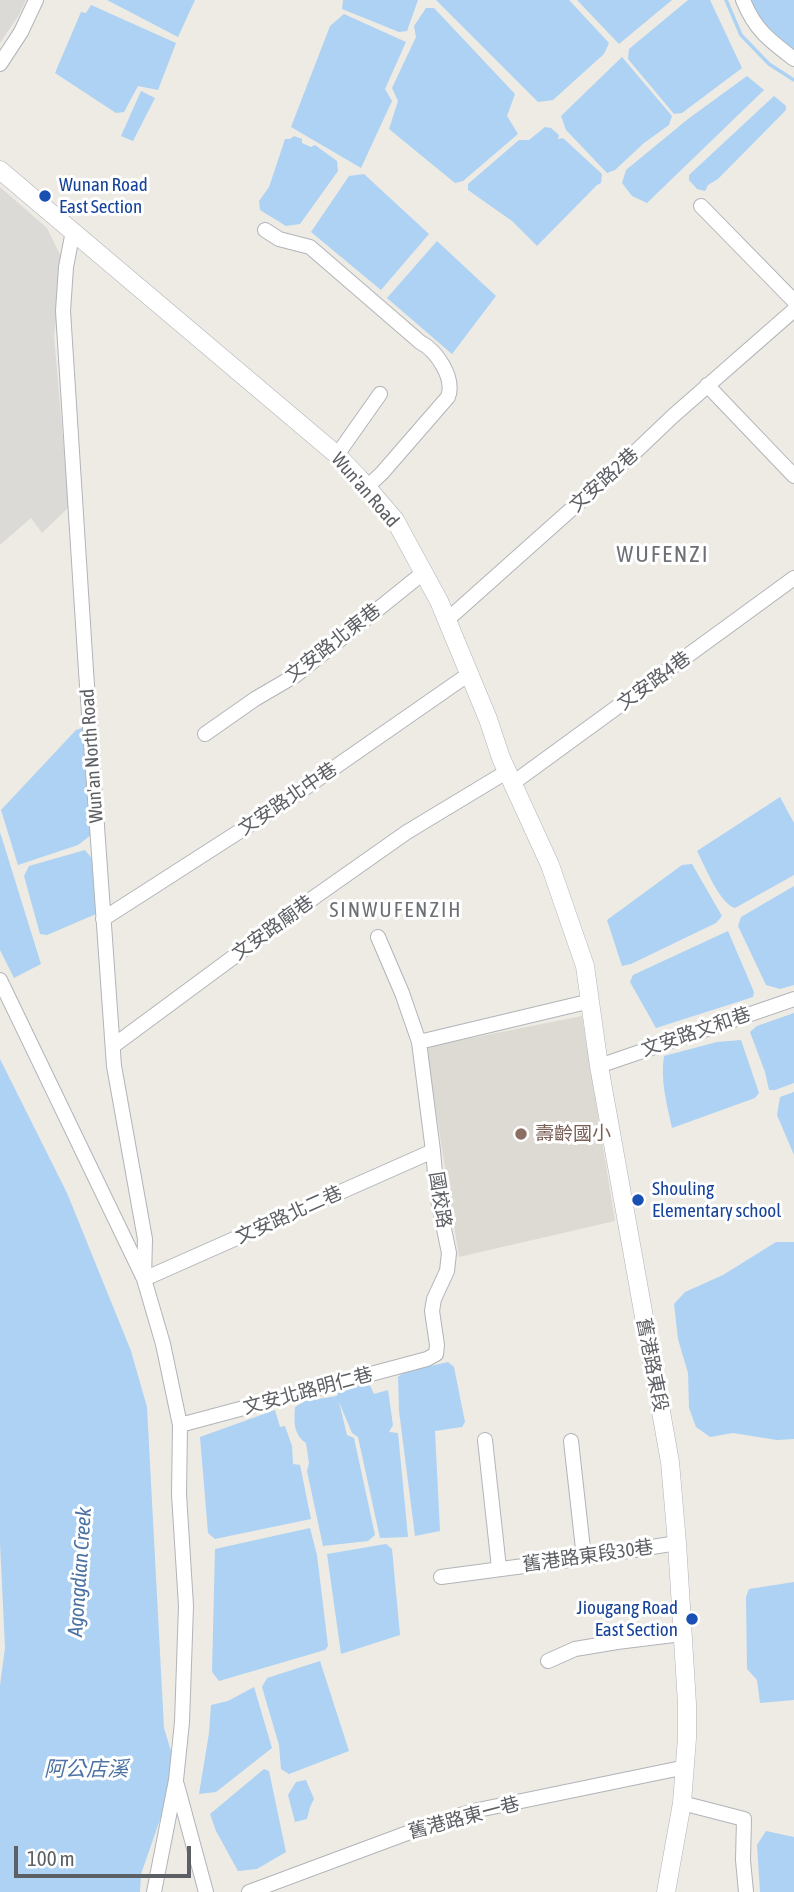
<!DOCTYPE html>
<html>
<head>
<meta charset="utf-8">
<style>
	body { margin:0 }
	#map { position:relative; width:794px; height:1892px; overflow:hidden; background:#edebe4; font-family:"Asap Condensed",sans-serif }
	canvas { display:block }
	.scale { position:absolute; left:14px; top:1846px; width:177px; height:32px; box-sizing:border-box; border:4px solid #5c5f63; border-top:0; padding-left:9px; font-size:21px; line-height:24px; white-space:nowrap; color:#5c5f63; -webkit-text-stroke:5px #fff; paint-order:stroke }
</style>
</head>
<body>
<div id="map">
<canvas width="794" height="1892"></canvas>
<div class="scale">100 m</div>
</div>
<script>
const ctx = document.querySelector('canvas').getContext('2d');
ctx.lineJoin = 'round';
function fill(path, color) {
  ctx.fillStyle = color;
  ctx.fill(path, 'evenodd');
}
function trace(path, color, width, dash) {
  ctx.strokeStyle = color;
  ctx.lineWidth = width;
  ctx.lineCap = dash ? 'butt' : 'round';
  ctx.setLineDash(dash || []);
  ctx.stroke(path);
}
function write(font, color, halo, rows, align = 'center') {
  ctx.font = font + ' "Asap Condensed","Noto Sans TC",sans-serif';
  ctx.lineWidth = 6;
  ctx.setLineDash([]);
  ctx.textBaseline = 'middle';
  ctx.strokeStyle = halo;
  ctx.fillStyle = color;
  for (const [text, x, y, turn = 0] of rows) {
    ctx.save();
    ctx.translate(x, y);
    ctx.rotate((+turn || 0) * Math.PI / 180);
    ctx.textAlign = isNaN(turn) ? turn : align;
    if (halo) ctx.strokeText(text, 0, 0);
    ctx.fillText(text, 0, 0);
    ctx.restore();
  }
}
fill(new Path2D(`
	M0,0H26L19,15L0,43Z
	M0,187L47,228L63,261L54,336L69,507L42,533L31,518L0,545Z`), '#dcdad6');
fill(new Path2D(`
	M582,1016L615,1221L459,1257L426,1047Z`), '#dcdad3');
fill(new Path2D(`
	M107,0H195L178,37Z
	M343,0H418L407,31L399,32L342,9Z
	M436,0H569L609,43L604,54L553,100L538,102Z
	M577,0H672L619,44Z
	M688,0H710L742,68L682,113L674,114L628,59L629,49Z
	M747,0H794V58L779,45Z
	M91,5L176,43L158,90L138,86L124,112L116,113L55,73L81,12L86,13Z
	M426,8H434L515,94L507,116L518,134L463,181L455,183L389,129L398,101L392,88L416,37L414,26Z
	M344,14L406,42L385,89L392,101L361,168L291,127L330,26Z
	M622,57L672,116L669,125L644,143L615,170L607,173L566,130L561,116Z
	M747,76L764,90L647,203L632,196L622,183L626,170L688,119Z
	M141,91L155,98L133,141L121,136Z
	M774,96L786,106V110L718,179L708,185L705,191L697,189L689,180V175Z
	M545,127L551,128L559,135L558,139L563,138L602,174L601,183L597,185L537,246L512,221L468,190V184L519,140H529Z
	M294,136L302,139V143L311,147L315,145L337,161L338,171L300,224L286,226L260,210L259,201L269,187L285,139H290Z
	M364,174L429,234L381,290L311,232L349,176Z
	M437,241L496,296L452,354L387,298Z
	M85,727L91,835L78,845L18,865L1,810L76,730Z
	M780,797L794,823V875L735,908C719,903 705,866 697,851Z
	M0,832L41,964L14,978L0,950Z
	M85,850L94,861L96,914L47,935L40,934L24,876L29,866Z
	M692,864L722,916L716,923L631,964L622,966L607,920L682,865Z
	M794,886V985L780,989L766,985L738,926L741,917Z
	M728,931L754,992L753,997L656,1028L630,982L633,975Z
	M794,1013V1083L775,1090H769L765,1072L750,1032L757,1026Z
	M741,1040L759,1093L755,1098L672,1128C667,1104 660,1081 664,1056L717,1042Z
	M0,1059L67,1193L131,1351L147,1407L164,1728L177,1771L141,1874L140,1892H0V1685L5,1648L0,1543Z
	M794,1092V1155L777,1115L780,1097Z
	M776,1242H794V1439L777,1440L733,1433L710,1437L696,1427L689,1408L688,1373L678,1339L674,1304L685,1292L723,1275Z
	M448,1362L454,1367L465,1422L462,1427L435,1431L440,1531L415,1536L399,1411L398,1377L404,1372Z
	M368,1381L374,1394L388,1390L393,1425L389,1432L398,1433L408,1537L380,1538L358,1437L352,1433L339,1402L347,1435L354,1438L375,1535L368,1541L323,1546L307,1471L309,1463L306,1443C293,1434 294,1421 295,1407L305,1401L337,1396L339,1390Z
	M275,1410L280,1427L285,1426L292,1446L293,1464L300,1465L311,1519L215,1539L208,1533L200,1437Z
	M310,1528L317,1555L328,1646L325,1650L219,1681L212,1672L215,1549Z
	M386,1544L392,1549L400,1635L341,1654L327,1554Z
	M794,1582V1700L760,1703L757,1680L747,1669L746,1597L749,1589Z
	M320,1661L349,1751L289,1774L281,1769L279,1745L262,1687L267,1678Z
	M254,1687L272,1748L216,1792L199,1794L209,1733L211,1705L228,1701Z
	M264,1769L269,1771L286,1852L257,1869L238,1871L216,1831L210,1814Z
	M306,1780L314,1799L310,1807L307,1819L295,1822L288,1795L296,1782Z
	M766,1831L794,1837V1892H760L757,1845Z`), '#add2f4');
trace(new Path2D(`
	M726,0L741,35L769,64L794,80`), '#add2f4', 3.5);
const minor = new Path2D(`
	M743,0C755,30 769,40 794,59
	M0,64L21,32L36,0
	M701,206L794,301
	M265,230L279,239L310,247L420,342C437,351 455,378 448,397L382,473L367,487
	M73,231L66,267L63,311L86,671L114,1066L145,1239L144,1279L433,1151
	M707,385L794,476
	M337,455L380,394
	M447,620L631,456L673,416L794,310
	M205,734L255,699L296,675L423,573
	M513,783L794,578
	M103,919L282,804L469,674
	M0,980L144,1279L163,1344L180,1425L179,1494L186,1606L182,1722L176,1780L154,1892
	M419,1042L591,1001
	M113,1046L316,896L407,832L508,771
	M599,1066L794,999
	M180,1425L427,1359L436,1354L437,1345L432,1311L434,1299L447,1271L449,1253L437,1195L433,1151L419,1042L402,993L378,937
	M485,1440L499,1568
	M571,1441L584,1558
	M441,1577L584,1558L677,1543
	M548,1661L575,1649L617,1642L682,1634
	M177,1785L206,1892
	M682,1803L744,1819L743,1860L746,1892
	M249,1892L437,1822L478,1810L686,1767`);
const tertiary = new Path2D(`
	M0,170L337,455L359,478L395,520L439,601L488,719L501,758L550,865L585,966L599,1066L670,1462L677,1543L687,1704V1738L682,1803L666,1892`);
trace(minor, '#b1b4b8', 16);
trace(tertiary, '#b1b4b8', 19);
trace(minor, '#fff', 14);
trace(tertiary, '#fff', 18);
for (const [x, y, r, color] of [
	[45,196,7,"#1a4fb4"],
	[521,1134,7,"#8d6e63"],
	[638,1200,7,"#1a4fb4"],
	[692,1619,7,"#1a4fb4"]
]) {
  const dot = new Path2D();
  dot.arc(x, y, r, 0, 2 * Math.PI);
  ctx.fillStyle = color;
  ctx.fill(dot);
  trace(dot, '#fff', 2.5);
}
write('19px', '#164399', '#fff', [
	["Wunan Road",59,185],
	["East Section",59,207],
	["Shouling",652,1189],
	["Elementary school",652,1211],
	["Jiougang Road",678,1608,"right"],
	["East Section",678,1630,"right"]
], 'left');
write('19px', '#5c5f63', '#fff', [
	["文安路2巷",604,480,-42],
	["Wun'an Road",365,490,49],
	["文安路北東巷",333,643,-38],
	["文安路4巷",654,681,-36],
	["Wun'an North Road",92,756,-94],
	["文安路北中巷",288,799,-34],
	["文安路廟巷",273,928,-36],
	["文安路文和巷",696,1032,-19],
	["國校路",440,1200,81],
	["文安路北二巷",289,1215,-24],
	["舊港路東段",652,1365,79],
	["文安北路明仁巷",308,1391,-15],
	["舊港路東段30巷",588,1556,-8],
	["舊港路東一巷",464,1818,-15]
]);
write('19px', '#785e54', '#fff', [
	["壽齡國小",535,1134]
], 'left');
ctx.letterSpacing = '2px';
write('21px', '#6d7175', '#fff', [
	["SINWUFENZIH",396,910]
]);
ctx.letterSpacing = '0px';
write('italic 21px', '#4c73a4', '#fff', [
	["Agongdian Creek",80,1572,-86],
	["阿公店溪",86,1769]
]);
ctx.letterSpacing = '2px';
write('23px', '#6d7175', '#fff', [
	["WUFENZI",663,555]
]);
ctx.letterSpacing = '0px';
</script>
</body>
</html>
